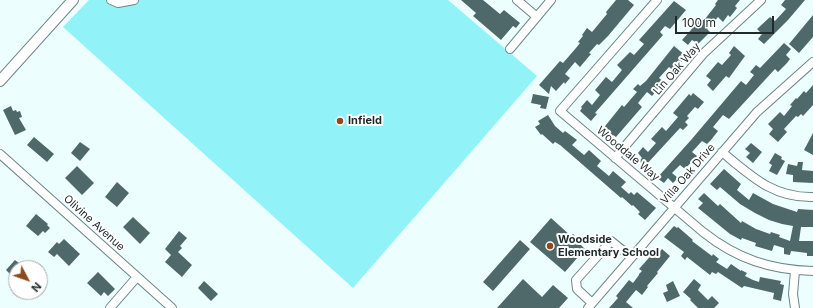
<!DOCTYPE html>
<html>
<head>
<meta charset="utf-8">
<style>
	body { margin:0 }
	#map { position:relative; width:813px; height:308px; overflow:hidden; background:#edfeff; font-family:Inter,sans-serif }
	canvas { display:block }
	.north { position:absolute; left:8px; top:260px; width:40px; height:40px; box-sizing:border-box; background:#fff; border:1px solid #a5aaaa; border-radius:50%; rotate:131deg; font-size:11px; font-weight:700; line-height:16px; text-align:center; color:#1f2a2b }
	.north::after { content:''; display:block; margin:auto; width:14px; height:18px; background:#8e4a1e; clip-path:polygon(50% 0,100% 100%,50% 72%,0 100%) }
	.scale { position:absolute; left:675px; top:16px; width:99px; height:18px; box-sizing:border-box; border:2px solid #1f2a2b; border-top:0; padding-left:5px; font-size:12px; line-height:14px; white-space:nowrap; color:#1f2a2b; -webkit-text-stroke:3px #fff; paint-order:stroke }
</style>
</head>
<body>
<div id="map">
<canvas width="813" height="308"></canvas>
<div class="north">N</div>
<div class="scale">100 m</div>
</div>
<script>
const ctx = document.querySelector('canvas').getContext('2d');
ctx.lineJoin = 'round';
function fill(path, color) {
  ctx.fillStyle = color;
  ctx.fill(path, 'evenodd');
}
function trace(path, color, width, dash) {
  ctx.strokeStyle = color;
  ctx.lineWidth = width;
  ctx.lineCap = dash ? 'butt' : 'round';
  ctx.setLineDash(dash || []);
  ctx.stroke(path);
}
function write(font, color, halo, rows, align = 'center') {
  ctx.font = font + ' Inter,sans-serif';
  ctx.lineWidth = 4;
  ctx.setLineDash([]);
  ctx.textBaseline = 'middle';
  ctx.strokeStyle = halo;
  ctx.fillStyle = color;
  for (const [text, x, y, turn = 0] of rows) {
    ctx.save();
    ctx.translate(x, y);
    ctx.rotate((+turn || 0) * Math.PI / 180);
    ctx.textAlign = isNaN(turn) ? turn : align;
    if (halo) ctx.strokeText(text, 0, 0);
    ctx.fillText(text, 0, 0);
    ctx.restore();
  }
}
fill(new Path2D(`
	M89,0H448L537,76L353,288L63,27Z`), '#91f3f8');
fill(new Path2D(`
	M461,0H483L500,14L504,10L520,23L516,28L513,26L501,40L473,16L476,13Z
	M616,0H628L634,5L608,36L599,45L597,44L589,53L591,54L580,67L575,62L565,74L570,78L565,84L564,82L556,91L551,86L549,94L539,85L560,61L563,63L576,48L580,43L578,42L583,36L582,35L587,28L592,32L607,14L606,12Z
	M718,0H740L735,6L737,8L730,17L728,15L723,22L718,17L707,29L710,32L698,44L692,40L688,45L682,40L699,21L700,22L705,19L716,5L715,4Z
	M785,0H805L788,20L764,44L758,39L762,34L757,29L770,17L775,21L786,9L781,5Z
	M674,1L686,10L670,29L665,26L660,32L663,35L595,113L597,114L591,121L580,111L582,108L581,107L587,100L592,105L600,95L595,90L606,77L612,82L622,70L617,65L630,52L634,55L644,44L639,40Z
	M813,15V37L799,53L789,44Z
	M784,43L791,49L786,55L790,59L787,63L778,72L775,69L729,119L723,115L713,127L718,131L711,140L707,144L702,141L692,152L697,156L685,169L680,165L672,173L678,178L673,183L668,178L664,183L657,178L691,140L741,81L746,85L754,75L750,72L756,65L760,68Z
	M674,46L686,56L674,71L669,67L659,78L664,82L652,96L647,92L638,103L642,107L616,137L613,135L611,138L602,130L622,105L624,107L637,92L633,89L638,84L640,86L646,81Z
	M734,46L745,56L729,78L726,76L713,91L707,85L711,80L706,76L718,62L722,65L731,55L729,53Z
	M813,85V105L803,116L801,114L798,117L796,116L784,129L787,132L778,142L769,134L773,129L768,124L780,112L784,116L792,106L790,105L796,98L797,99L804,91L806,93Z
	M693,93L704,102L698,109L695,107L687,116L689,118L685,122L688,125L683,130L680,128L645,166L639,161L642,158L638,153L643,147L648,152L656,143L651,139L662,127L666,131L678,117L673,113L689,94L691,96Z
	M533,94L549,97L546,109L540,108L541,105L531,103Z
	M11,106L13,111L16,110L17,112L20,111L22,117L19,118L26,130L15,135L3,110Z
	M548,115L555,126L563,133L565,131L577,140L572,145L584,155L589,150L601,161L597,166L609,176L613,171L626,182L621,187L629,194L631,192L634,195L637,192L656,208L645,220L638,214L640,212L633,205L632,206L622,197L621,198L560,145L555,142L553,144L542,134L541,135L535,127L540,124L538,121Z
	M813,133V155L804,150Z
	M34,137L54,154L47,162L27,145Z
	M80,142L90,149L80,161L71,153Z
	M751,143L762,152L753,163L746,157L750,153L745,149Z
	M775,153L782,157L781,159L785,161L777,175L769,171L772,165L769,163Z
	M798,162H803L802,170L813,171V183L793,182V175L786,174L788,164L797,166Z
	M77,166L94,183L82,195L65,178Z
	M724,169L741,184L737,190L749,200L753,193L773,204L797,212L798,209L813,210V227H801L799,241H813V256H807V253L791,251L790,255L784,254V248L774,245L772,251L755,246L756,243L742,238L741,240L730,234L698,208L703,203L698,199L704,193L718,206L720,204L741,223L742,221L756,229L770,234L771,232L780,235L779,237L790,241L793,226L782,224L769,220L755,213L740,204L720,187L717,190L710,184Z
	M117,182L129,193L117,207L105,197Z
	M36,214L48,224L47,225L50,228L45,233L43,231L38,236L26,226Z
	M133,217L150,233L140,244L123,227Z
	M551,218L571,236L573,234L578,238L576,240L585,249L565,272L530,242Z
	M674,226L677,228L678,227L693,240L692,241L712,256L713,254L719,259L716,262L727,269L731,264L741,271V270L747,273L745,276L753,280L759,282L760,277L781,281L780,284L784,285L781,301L773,299L774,293L744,286L742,288L718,272L716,274L712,272L710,275L687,257L685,260L681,256L684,252L664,237Z
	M179,231L187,238L180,246L182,248L178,252L192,265L182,277L165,262L171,255L165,249Z
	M64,239L80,254L69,266L57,254L54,257L48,252L57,242L59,244Z
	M520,240L530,249L493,291L483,282Z
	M662,249L670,256L657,272L658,273L647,286L648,287L642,295L636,290L626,302L633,308H609L618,298L616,296L629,280L633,283L639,275V274L642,271L639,269L654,252L657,255Z
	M15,260L25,268H16V271L12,276L6,270Z
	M98,272L115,289L108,296L104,292L101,296L87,283Z
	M523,279L542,297L553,285L568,298L559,308H497Z
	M694,279L701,285L698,290L708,300L712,296L719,303L714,308H698L690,300L691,299L683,292Z
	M204,281L218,294L211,301L198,288Z
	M673,281L680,296L667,302L663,293L668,291L666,285Z`), '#4f696a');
const minor = new Path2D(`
	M111,0L118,3L134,0
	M517,0L537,17
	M657,0L560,111L703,232C737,259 771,270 813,271
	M510,49L551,0
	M722,152C751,176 773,198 813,197
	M0,154L172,308
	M615,158L704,53L761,0
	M795,271L793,294L795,308
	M592,303L577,289L576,280L611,241L631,257
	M110,308L137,277
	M588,308L757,112L813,62`);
const major = new Path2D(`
	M0,81L73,0`);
trace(minor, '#6c8788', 10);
trace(major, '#6c8788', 12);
trace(minor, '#fff', 8);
trace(major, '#fff', 10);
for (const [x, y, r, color] of [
	[340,121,4,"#8e4a1e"],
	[550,246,4,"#8e4a1e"]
]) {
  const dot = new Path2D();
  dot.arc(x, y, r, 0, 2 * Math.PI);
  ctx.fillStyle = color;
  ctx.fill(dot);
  trace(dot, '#fff', 1.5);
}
write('11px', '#1f2a2b', '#fff', [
	["Lin Oak Way",677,69,-49],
	["Wooddale Way",628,154,40],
	["Villa Oak Drive",688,174,-49],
	["Olivine Avenue",94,223,42]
]);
write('bold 11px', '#1f2a2b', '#fff', [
	["Infield",348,121],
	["Woodside",558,240],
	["Elementary School",558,253]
], 'left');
</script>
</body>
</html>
